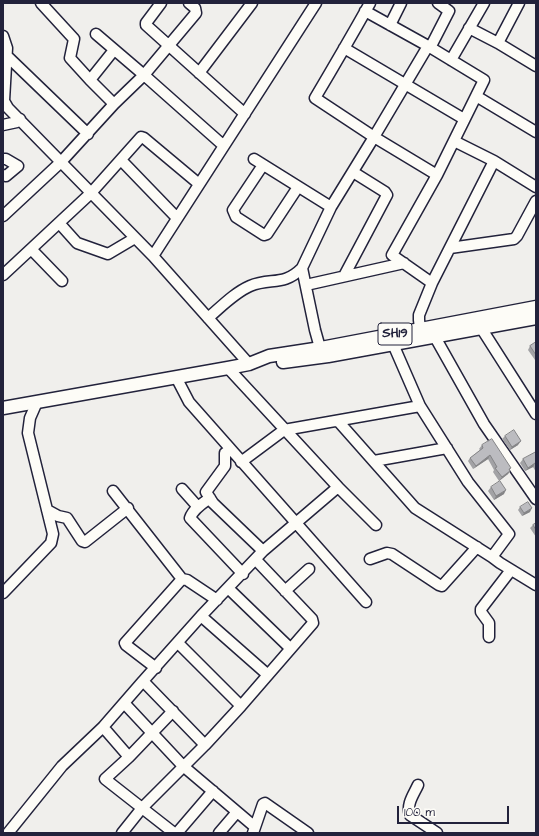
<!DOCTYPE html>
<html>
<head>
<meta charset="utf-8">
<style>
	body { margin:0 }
	#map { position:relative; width:539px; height:836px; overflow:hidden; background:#f0efec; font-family:"Architects Daughter",sans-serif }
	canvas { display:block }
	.frame { position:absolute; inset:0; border:4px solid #22223b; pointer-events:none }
	.scale { position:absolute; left:397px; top:806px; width:112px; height:18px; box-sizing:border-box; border:2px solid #22223b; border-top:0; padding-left:5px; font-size:12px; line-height:14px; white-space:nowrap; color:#22223b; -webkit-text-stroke:3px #fdfcf7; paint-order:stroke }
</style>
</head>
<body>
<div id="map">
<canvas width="539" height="836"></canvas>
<div class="frame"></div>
<div class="scale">100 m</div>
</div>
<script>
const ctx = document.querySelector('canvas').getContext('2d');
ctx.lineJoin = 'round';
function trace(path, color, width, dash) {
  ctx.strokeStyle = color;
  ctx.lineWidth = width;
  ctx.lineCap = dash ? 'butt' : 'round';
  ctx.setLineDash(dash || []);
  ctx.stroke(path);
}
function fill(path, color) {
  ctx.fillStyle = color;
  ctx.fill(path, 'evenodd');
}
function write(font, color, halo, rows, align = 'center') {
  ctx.font = font + ' "Architects Daughter",sans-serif';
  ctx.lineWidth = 3;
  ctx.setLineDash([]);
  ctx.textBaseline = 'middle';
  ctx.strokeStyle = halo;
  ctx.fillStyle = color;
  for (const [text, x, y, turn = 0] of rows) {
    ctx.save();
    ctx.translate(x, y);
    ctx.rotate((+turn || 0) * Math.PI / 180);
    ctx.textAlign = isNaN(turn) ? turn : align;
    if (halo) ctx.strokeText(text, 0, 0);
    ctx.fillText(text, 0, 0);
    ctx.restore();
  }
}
const minor = new Path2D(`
	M41,3L74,39L70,58L90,80L114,104
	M161,3L146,23V25L245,114
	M519,3L498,43L536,66
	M365,11L428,46L374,137L315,98C334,66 352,35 370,3
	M390,25L401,3
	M469,28L498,43
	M96,34L144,75L196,13L195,8L189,3
	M3,36L7,48L4,101L8,108L153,256L249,364
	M344,48L464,119
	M430,48L449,11L438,3
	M6,55L88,134
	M451,60L484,3
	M199,73L252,3
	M90,80L114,50
	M476,96L536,132
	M3,125L17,122L20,119
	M3,159H6L18,166L6,176L3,175
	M254,159L331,207
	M121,160L177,218
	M494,161L536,187
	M263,165L233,210L236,217L264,235L267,234L298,187
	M3,216L61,162L114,104L144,75L224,146
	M60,224L77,243L108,254L135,238
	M450,248L514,239L517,236L536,201
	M31,249L62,281
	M153,256L316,3
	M302,268L315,330L322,355
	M3,275L91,193L141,137L144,138L199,184
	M344,276L387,195L385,192L353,172
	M432,283L494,161L454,141
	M306,285L404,263
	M208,318C221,307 234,293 250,286C271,277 283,287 302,268L331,207L374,137L437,175L484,80L428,46
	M478,323L536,414
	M421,336L419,320V315L432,283L392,255L437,175
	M435,337L484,424L536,499
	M393,344L420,406L468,482L509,534L492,557
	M176,377L189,402L366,602
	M338,421L415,508L492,557L500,563L536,585
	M231,450L225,453V466L206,492L213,503L263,551
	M374,461L447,448
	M241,462L284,430L420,406
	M338,487L376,525
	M182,489L198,507
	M113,491L182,579
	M210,498C203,503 193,509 190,518L243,574
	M47,510L58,516L67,518L82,541L85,542L128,508
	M370,559L387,553L392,554L439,585L442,586L477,547
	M229,589L290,648
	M285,591L309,569
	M3,593L51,543L53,534L28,433L30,418L37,402
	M201,616L268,675
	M489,637V623L481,612V609L511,570
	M178,643L241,706
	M156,668L126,645L125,643L182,579L187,580L217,600
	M125,704L183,766L255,827
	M103,727L129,757
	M205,745L241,706L313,623L312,619L256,560
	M418,785C414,794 406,804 410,815L437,833
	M8,833L62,766L103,727L143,681
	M122,833L142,808L105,779L129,757L173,711
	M174,833L142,808L205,745L143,681L201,616L263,551L338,487L228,368
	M177,833L213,791
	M219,833L237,812
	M253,833L263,804L265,803L308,833`);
const major = new Path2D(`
	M283,362L328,356L536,318
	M3,408L228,368L249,364L269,356L321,348L536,307`);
trace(minor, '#22223b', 13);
trace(major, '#22223b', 15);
trace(minor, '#fdfcf7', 10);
trace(major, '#fdfcf7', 12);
fill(new Path2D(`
	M536,342V360H535L528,350L530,346Z
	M505,436L518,445L510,450L502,439Z
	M482,445L510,471L508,474L499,481L493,472L494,470L488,459L473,469L468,461L470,458L480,450L479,449Z
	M536,452V472L533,467L525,471L520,463L523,459Z
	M491,487L504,494L494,500L488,491Z
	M520,507L530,512L522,516L518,510Z
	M536,523V537L530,528L533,525Z`), '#a2a2a5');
fill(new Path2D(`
	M521,441L518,445L510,450L512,447Z
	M490,455L488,459L473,469L476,466Z
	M535,463L533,467L525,471L528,468Z
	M510,471L508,474L499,481L502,477Z
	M506,490L504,494L494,500L496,496Z
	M532,508L530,512L522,516L524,513Z`), '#848486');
const building = new Path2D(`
	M536,342V355L530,346Z
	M514,430L521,441L512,447L505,436Z
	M492,439L511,468L509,469L510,471L502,477L495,468L497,467L490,455L476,466L470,458L483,448L482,445Z
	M536,452V465L535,463L528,468L523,459Z
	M500,481L506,490L496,496L491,487Z
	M528,502L532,508L524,513L520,507Z
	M536,523V530L533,525Z`);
fill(building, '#bcbcc0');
trace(building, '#848486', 1);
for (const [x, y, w] of [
	[395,334,34]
]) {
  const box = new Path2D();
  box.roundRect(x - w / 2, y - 11, w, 22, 3);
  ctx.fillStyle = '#fdfcf7';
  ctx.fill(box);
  trace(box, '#22223b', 1);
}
write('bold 13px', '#22223b', null, [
	["SH19",395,334]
]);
</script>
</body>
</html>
